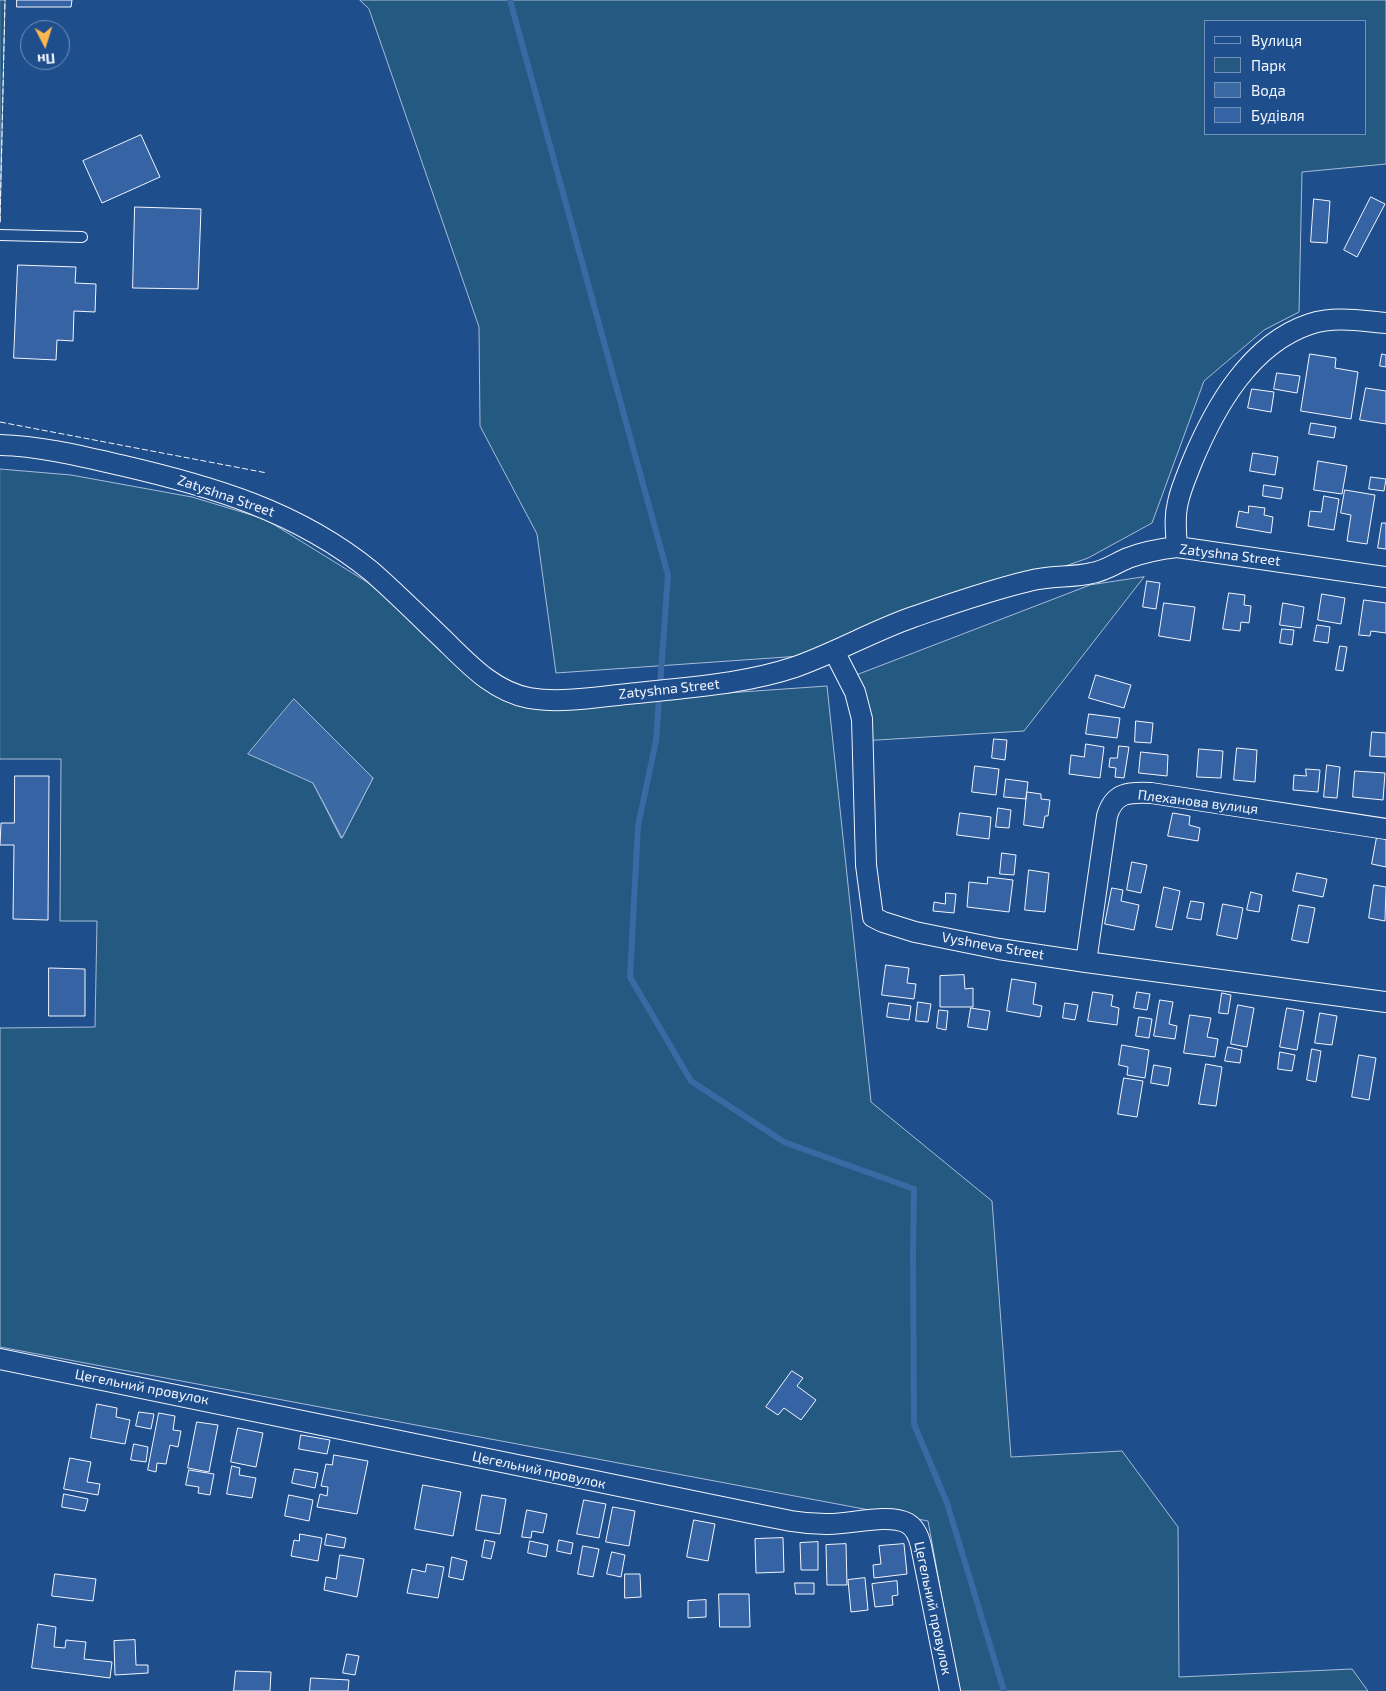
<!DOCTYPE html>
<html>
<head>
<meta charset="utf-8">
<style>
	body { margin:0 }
	#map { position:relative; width:1386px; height:1691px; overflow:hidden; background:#1f4e8c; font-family:"Exo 2",sans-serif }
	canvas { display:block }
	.legend { position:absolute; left:1204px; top:20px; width:162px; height:115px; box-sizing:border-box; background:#1f4e8c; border:1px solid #7391ba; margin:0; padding:6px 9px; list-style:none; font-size:15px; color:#f2f6ff }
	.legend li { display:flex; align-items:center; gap:10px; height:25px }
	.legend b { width:25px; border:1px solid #7391ba }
	.north { position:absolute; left:20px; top:20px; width:50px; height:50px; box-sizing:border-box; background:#1f4e8c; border:1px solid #7391ba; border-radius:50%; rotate:175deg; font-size:14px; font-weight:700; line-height:20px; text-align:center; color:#f2f6ff }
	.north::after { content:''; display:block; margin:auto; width:18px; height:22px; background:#ffb74d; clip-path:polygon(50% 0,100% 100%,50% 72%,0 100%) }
</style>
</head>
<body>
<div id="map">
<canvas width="1386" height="1691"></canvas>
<ul class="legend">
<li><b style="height:6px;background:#1f4e8c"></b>Вулиця</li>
<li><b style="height:14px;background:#245a82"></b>Парк</li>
<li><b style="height:14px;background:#3b69a3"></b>Вода</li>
<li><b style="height:14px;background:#3563a3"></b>Будівля</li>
</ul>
<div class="north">Пн</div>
</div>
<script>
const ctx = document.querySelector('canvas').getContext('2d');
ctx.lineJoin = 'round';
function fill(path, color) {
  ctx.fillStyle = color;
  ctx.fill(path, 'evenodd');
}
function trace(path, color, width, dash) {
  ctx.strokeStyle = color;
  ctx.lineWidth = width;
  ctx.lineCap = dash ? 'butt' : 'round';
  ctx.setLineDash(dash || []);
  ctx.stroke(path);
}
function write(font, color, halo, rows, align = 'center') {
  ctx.font = font + ' "Exo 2",sans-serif';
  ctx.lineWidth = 4;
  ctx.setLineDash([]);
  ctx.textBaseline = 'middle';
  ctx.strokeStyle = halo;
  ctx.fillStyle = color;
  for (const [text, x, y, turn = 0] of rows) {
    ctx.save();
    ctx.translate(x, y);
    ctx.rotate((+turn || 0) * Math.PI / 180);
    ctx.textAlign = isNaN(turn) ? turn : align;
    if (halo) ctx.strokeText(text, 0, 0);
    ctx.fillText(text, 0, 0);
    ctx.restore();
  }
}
const green = new Path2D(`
	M0,0H5L0,222Z
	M360,0H1386V164L1302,172L1299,312L1264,330L1204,381L1152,523L1088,558L815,655L556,673L537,534L480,426L479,327L369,9ZM1205,21H1365V134H1205Z
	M0,469L71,475L192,497L265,519L367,582L526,707L827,686L871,1102L992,1201L1011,1457L1122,1451L1178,1527L1179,1677L1352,1669L1368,1691H959L928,1521L0,1347V1028L95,1027L97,921H60L61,759H0ZM373,778L342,838H341L313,783Z
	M1144,577L1024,731L861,741L851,677L1090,585Z`);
fill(green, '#245a82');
trace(green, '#a8bbd7', 1);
const water = new Path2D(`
	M294,699L373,778L342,838L313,783L248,754Z`);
fill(water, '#3b69a3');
trace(water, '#a8bbd7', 1);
trace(new Path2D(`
	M510,0L668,575L656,741L638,826L630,977L691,1081L784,1142L914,1189L913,1254L914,1424L947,1503L1004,1691`), '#3b69a3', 6);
const building = new Path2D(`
	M17,0H72L71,7H17Z
	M141,135L160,177L102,203L83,161Z
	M1371,197L1385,204L1357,257L1344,250Z
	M1314,199L1330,201L1327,243L1311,242Z
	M135,207L201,209L198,289L133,288Z
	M18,265L76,267L75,283L96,284L95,312L74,311L73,341L57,340L56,360L14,358Z
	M1310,354L1336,358L1335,368L1358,372L1351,419L1301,411Z
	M1382,354L1386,355V367L1380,366Z
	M1277,373L1300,376L1297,393L1274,389Z
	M1366,388L1386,391V424L1360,420Z
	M1252,389L1274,392L1271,412L1248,408Z
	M1311,423L1336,427L1334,438L1309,434Z
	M1253,453L1278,457L1275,475L1250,471Z
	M1318,461L1347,466L1342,494L1314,490Z
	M1371,477L1386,479L1384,491L1369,489Z
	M1264,485L1283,488L1281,499L1263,496Z
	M1345,490L1375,495L1367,544L1347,541L1351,515L1341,513Z
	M1324,496L1339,499L1334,530L1308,526L1310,511L1321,512Z
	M1249,506L1265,508L1264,515L1273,517L1271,533L1236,527L1239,511L1248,513Z
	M1382,523H1386V549L1378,548Z
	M1147,581L1160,583L1156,609L1143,607Z
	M1229,593L1245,595L1244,605L1251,606L1249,623L1241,622L1240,631L1223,629Z
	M1322,594L1345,598L1341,624L1318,620Z
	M1364,600L1386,603V633L1371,631L1370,636L1359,635Z
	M1164,603L1195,607L1190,641L1159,636Z
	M1283,603L1304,607L1301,628L1280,625Z
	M1317,625L1330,627L1328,643L1314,641Z
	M1282,629L1294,630L1292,645L1280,643Z
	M1340,646L1347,647L1343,671L1336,670Z
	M1096,675L1131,685L1124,708L1089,698Z
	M1089,714L1120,718L1117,738L1086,734Z
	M1136,721L1153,723L1151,743L1135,742Z
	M1372,732L1386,733V757L1370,756Z
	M994,739L1007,740L1005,760L992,758Z
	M1086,744L1104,747L1100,778L1069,774L1071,755L1084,757Z
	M1119,746L1129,747L1124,778L1115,777L1116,768L1109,767L1110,758H1117Z
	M1237,748L1257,750L1255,782L1234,780Z
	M1199,749L1223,751L1221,778L1197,777Z
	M1141,752L1168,755L1167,776L1139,773Z
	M1327,765L1340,767L1337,798L1324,797Z
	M975,766L999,769L996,795L972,792Z
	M1306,769L1320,770L1318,792L1293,790L1294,775L1306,776Z
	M1355,771L1385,773L1383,800L1353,797Z
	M15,776H49L48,920L13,919L14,845H0L1,823H14Z
	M1006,779L1028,782L1026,799L1004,797Z
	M1027,792L1041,794V799L1050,800L1048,816H1045L1043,828L1024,825Z
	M998,808L1011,810L1009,828L996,827Z
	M960,813L991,817L989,839L957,835Z
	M1173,813L1190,816L1189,825L1200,828L1198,841L1168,836Z
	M1377,837L1386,839V867L1372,864Z
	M1002,853L1016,855L1014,875L1000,874Z
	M1132,862L1147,865L1141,893L1127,890Z
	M1029,870L1049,873L1045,912L1025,910Z
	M1297,873L1327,879L1323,897L1293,891Z
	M988,877L1013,880L1009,912L967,907L969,882L987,884Z
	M1374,885L1386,887L1385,921L1369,918Z
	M1164,887L1180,891L1172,930L1156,927Z
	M1112,888L1123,890L1121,901L1139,905L1134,930L1105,924Z
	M1251,892L1262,895L1259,912L1247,910Z
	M946,893L956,894L954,913L933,911L934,902L945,904Z
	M1191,901L1204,903L1201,920L1187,918Z
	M1223,904L1243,908L1237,939L1217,935Z
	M1299,905L1315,908L1308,943L1292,940Z
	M886,965L909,968L907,983L916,984L914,999L882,995Z
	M49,968L85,969V1016H49Z
	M964,975L965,989L973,988V1007H940V976Z
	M1012,979L1036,983L1033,1004L1042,1006L1040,1017L1007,1011Z
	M1093,992L1113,995L1111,1006L1119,1008L1117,1025L1088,1021Z
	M1137,992L1150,994L1147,1010L1134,1008Z
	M1222,993L1231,995L1228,1014L1219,1013Z
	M1160,1000L1173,1002L1169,1024L1177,1026L1175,1039L1154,1036Z
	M918,1002L931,1004L928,1022L916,1021Z
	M889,1003L911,1006L909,1020L887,1017Z
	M1065,1003L1078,1005L1075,1020L1063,1018Z
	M1238,1005L1254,1008L1247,1047L1231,1044Z
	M971,1008L990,1011L987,1030L968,1027Z
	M1287,1008L1304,1011L1297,1050L1280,1047Z
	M939,1010L948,1011L946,1030L937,1028Z
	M1320,1013L1337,1016L1332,1045L1315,1043Z
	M1190,1015L1211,1018L1207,1037L1218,1039L1215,1057L1184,1053Z
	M1139,1017L1152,1019L1149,1038L1136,1036Z
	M1122,1045L1149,1050L1145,1078L1127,1075L1128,1067L1119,1065Z
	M1228,1047L1242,1050L1240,1063L1225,1061Z
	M1312,1049L1321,1051L1316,1082L1307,1080Z
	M1280,1052L1295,1055L1292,1071L1278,1069Z
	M1359,1055L1376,1058L1369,1100L1352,1097Z
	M1206,1064L1222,1067L1216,1106L1199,1104Z
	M1154,1065L1171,1068L1168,1086L1151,1083Z
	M1124,1078L1143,1081L1137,1117L1118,1114Z
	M792,1371L803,1378L797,1386L816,1400L801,1420L784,1408L778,1415L766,1407Z
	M97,1404L117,1408L116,1417L130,1420L125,1444L91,1438Z
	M139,1412L154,1414L151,1429L136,1426Z
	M159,1413L175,1416L173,1430L181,1431L178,1447L170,1445L166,1464L157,1463L156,1472L148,1470Z
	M197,1422L218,1425L209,1472L188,1468Z
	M238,1428L263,1433L256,1467L231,1462Z
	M301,1435L330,1440L327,1454L299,1449Z
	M134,1444L148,1447L146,1462L131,1460Z
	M334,1455L368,1461L357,1514L317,1507L320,1494L327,1496L328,1487L321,1486L326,1464L332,1465Z
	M70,1458L91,1462L87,1482L100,1484L98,1495L64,1489Z
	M232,1466L240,1468L239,1475L256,1478L252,1498L227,1494Z
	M295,1469L318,1473L315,1488L292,1483Z
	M189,1470L214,1474L210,1495L198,1493L199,1487L186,1485Z
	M423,1485L461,1492L453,1536L415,1529Z
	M64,1494L88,1499L85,1511L62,1507Z
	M289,1495L313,1500L309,1521L285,1516Z
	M482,1495L506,1499L500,1534L476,1530Z
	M584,1500L606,1504L599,1538L577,1534Z
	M613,1507L635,1511L629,1546L606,1542Z
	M527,1510L547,1514L543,1533L532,1531L531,1538L522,1537Z
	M694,1520L715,1524L708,1561L687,1557Z
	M300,1534L322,1538L318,1561L291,1556L294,1540L299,1541Z
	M327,1534L346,1538L344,1548L325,1545Z
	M783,1538L784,1572L756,1573L755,1539Z
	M485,1540L495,1542L491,1559L482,1557Z
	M559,1540L573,1543L571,1554L557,1551Z
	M530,1541L548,1545L546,1557L528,1553Z
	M818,1542V1570H801L800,1543Z
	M846,1544L847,1585H827L826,1545Z
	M904,1544L907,1574L874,1578L873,1565L881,1564L879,1546Z
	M583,1546L599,1549L593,1577L578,1574Z
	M612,1552L625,1555L621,1577L607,1574Z
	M340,1555L364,1559L357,1597L324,1590L326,1577L336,1579Z
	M452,1557L467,1561L463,1580L449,1577Z
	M427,1564L444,1567L438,1598L407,1593L412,1569L425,1572Z
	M55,1574L96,1579L93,1601L52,1596Z
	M625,1574H640L641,1597L625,1598Z
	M865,1578L868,1610L851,1612L848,1580Z
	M897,1581L898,1595L892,1596L893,1605L875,1607L872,1584Z
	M795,1583H814V1594H796Z
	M719,1594H749L750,1627H720Z
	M706,1600V1617L688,1618V1601Z
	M38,1624L56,1627L54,1647L65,1648L66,1640L86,1642L84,1659L112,1662L110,1678L32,1668Z
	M135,1640L136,1665H148V1673L115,1675L114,1641Z
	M347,1654L359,1656L355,1675L343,1673Z
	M236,1671L271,1672L270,1691H234Z
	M311,1678L349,1680L348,1691H310Z`);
fill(building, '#3563a3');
trace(building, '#f2f6ff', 1);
const lane = new Path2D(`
	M0,235L82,237`);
const street = new Path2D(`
	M0,445C40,446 81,456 120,465C211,486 297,511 371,571C395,592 418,615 441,637C467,662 492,691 529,698C564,704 602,696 637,693C690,687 744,684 795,667C835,653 873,631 913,617C951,604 990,590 1029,581C1050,575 1072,578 1092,573C1105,571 1116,563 1128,558C1144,552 1160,549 1177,547L1386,577
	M1177,547C1176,532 1174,517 1178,502C1181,488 1187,475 1192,462C1215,407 1250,344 1310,324C1334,316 1362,321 1386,323
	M834,651L855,692L862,719L866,865L873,917L883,922L915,932L999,949L1086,962L1386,1002
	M1086,962L1107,816C1114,792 1129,792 1151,793L1386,829
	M0,1359C264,1412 527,1469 791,1521C803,1523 814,1524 826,1524C849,1525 887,1513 907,1523C916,1528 919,1537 921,1546L950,1691`);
trace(lane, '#f2f6ff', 12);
trace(street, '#f2f6ff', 22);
trace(lane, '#1f4e8c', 10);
trace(street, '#1f4e8c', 20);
trace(new Path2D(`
	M0,222L5,0
	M0,422L267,473`), '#f2f6ff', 1, [6, 2.5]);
write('14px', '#f2f6ff', '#1f4e8c', [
	["Zatyshna Street",226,496,19],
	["Zatyshna Street",1230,555,7],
	["Zatyshna Street",669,689,-6],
	["Плеханова вулиця",1198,802,7],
	["Vyshneva Street",993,946,10],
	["Цегельний провулок",142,1387,11],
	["Цегельний провулок",539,1470,12],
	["Цегельний провулок",933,1608,78]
]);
</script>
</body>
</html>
